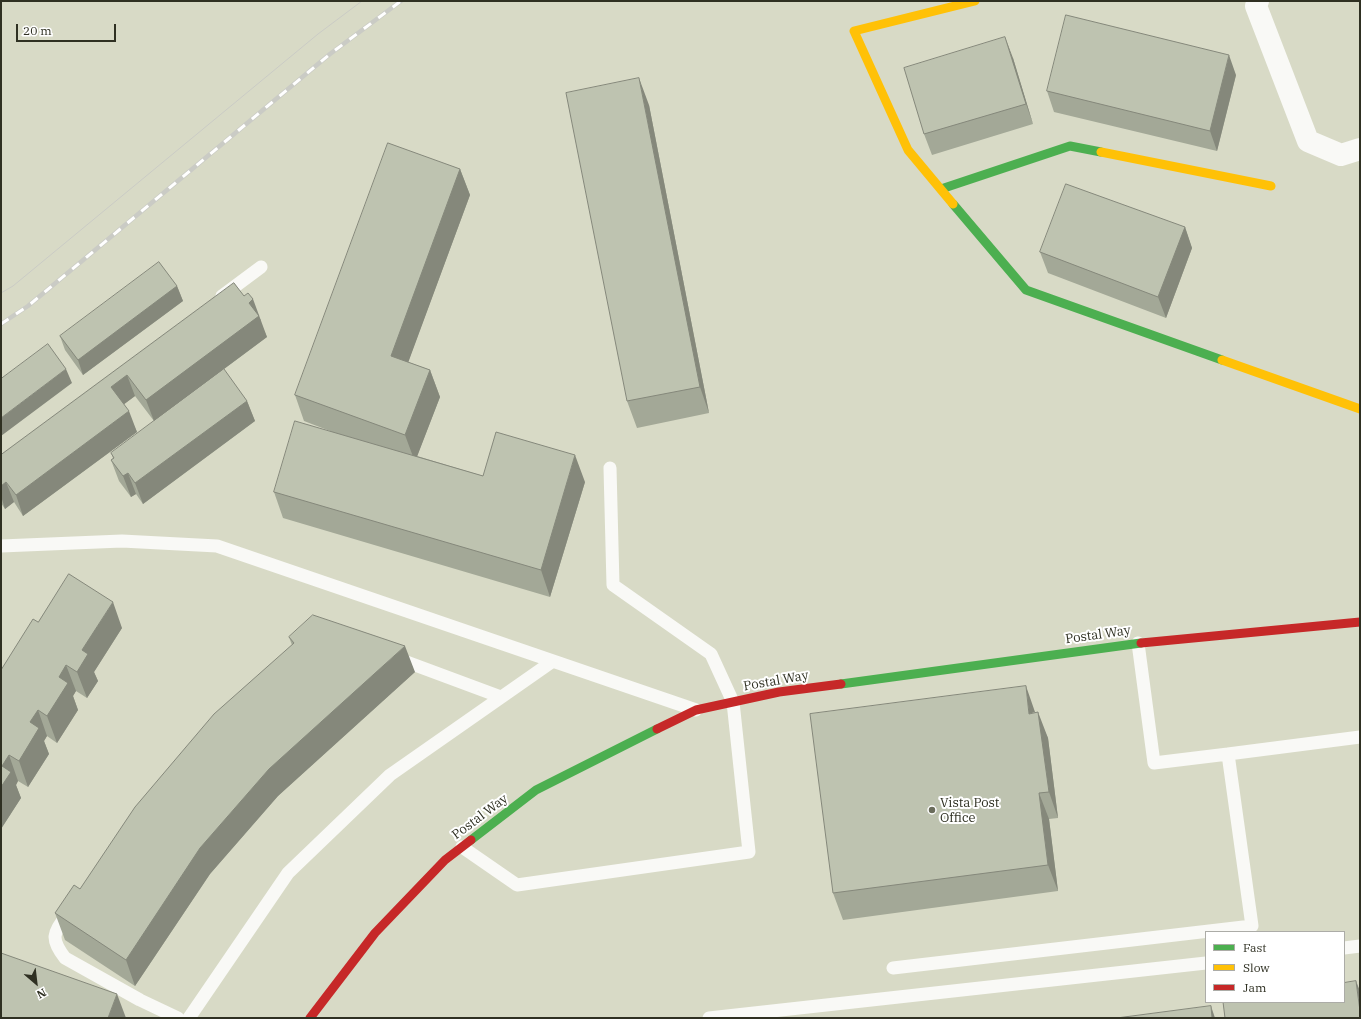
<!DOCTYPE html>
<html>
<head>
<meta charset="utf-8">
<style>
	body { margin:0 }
	#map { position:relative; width:1361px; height:1019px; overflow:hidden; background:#d8dac6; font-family:"IBM Plex Serif",serif }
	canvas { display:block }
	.frame { position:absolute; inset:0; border:2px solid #2f3022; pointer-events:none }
	.legend { position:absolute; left:1205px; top:931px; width:140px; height:72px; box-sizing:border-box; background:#fff; border:1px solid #acaca7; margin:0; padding:5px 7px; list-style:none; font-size:12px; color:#2f3022 }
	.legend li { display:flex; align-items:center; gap:8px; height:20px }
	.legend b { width:20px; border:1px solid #acaca7 }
	.north { position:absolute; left:16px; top:963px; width:40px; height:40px; -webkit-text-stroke:3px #fff; paint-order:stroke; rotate:152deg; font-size:11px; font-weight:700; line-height:16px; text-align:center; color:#2f3022 }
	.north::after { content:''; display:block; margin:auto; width:14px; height:18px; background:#2f3022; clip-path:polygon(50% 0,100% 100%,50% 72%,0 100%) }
	.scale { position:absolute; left:16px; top:24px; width:100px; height:18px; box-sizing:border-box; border:2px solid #2f3022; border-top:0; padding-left:5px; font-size:12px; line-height:14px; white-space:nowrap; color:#2f3022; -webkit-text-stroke:3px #fff; paint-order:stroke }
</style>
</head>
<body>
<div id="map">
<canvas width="1361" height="1019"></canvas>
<div class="frame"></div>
<ul class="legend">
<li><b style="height:5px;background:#4caf50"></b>Fast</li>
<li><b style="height:5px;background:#ffc107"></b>Slow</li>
<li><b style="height:5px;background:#c62828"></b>Jam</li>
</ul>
<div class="north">N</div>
<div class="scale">20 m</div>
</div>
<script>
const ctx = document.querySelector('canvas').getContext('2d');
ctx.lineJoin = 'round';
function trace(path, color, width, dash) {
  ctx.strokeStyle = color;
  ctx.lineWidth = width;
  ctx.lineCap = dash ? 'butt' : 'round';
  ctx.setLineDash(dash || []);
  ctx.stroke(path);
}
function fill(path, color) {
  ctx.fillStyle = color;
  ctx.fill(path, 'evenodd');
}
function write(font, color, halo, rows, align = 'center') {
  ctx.font = font + ' "IBM Plex Serif",serif';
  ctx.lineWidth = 4;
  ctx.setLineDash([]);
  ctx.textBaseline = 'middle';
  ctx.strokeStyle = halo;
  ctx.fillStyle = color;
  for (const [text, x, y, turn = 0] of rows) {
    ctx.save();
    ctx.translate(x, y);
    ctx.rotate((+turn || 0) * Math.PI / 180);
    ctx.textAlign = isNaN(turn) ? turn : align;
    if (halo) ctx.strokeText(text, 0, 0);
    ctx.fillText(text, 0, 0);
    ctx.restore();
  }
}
trace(new Path2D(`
	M222,296L261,267
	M1,546L122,541L217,546L696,710
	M1138,643L1154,763L1228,754
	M396,658L501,697
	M462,847L517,885L749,852L733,702L711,654L613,585L610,468
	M69,912C55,932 48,936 65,958L140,1000L178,1018
	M1344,948L1360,946
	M893,968L1252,926L1228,754L1360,737
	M189,1018L288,873L390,775L553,661
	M709,1018L1206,963`), '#f9f9f6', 13);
trace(new Path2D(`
	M1258,1L1256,6L1308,141L1341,155L1360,149`), '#f9f9f6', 22);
trace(new Path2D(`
	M941,189L1070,146L1101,152
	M953,204L1026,290L1222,360
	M841,684L1141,643
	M471,840L536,790L657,729`), '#4caf50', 9);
trace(new Path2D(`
	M1101,152L1271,186
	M953,204L908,150L854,31L975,1
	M1222,360L1360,409`), '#ffc107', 9);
trace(new Path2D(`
	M1141,643L1360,622
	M657,729L696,710L779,692L841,684
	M310,1018L375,933L445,860L471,840`), '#c62828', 9);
trace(new Path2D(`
	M1,293L13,286L318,34L362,1`), '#cacbc5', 1);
const rail = new Path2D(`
	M1,324L28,306L330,54L401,1`);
trace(rail, '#cacbc5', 4.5);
trace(rail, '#fff', 3, [9]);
fill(new Path2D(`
	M1013,58L1033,124L932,155L924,134Z
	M1236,75L1217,151L1054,112L1047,91Z
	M649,105L709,413L637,428L627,401Z
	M460,169L470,195L408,362L430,370L440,397L417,456L483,476L585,482L550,597L283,518L274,492L330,431L304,421L295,395Z
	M1185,227L1192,248L1166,318L1048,273L1040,252Z
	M234,283L261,320L260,321L267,337L154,421L135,396L124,404L137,432L23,516L14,502L5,509L1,503V455Z
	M177,286L183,301L83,375L65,350L60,336Z
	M247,401L255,421L143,504L136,494L131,497L119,481L111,460L113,458L111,453Z
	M38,622L122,628L94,672L98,681L87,698L76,691L73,696L78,710L57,743L47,736L44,741L49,754L28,787L18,781L16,785L21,798L1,829V670Z
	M289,637L415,672L278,796L210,874L135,986L65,940L55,913L80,889L292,645Z
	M1035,712L1048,738L1058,818L1049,819L1058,891L843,920L833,893Z`), '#a3a897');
fill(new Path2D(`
	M1005,37L1013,58L1033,124L1026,104Z
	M1229,55L1236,75L1217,151L1210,131Z
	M639,78L649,105L709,413L700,387Z
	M460,169L470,195L401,382L391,356Z
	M1185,227L1192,248L1166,318L1158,297Z
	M177,286L183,301L83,375L78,360Z
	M253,299L267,337L154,421L146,400L249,303Z
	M66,369L72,383L1,436V418Z
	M430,370L440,397L415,462L405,435Z
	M127,375L135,396L119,408L111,387Z
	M247,401L255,421L143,504L135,483Z
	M129,411L137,432L23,516L16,495Z
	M575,455L585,482L550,597L541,570Z
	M128,473L136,494L131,497L123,476Z
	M6,482L14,502L5,509L1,496V486Z
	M113,602L122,628L94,672L98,681L87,698L77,672L82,650Z
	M405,646L415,672L278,796L210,874L135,986L126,960L200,848L269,769Z
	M66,665L76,691L73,696L78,710L57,743L47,716L59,677Z
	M1026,686L1035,712L1029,714Z
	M38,710L47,736L44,741L49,754L28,787L19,761L30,722Z
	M1038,712L1048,738L1058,818L1049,792Z
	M9,755L18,781L16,785L21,798L1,829L2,766Z
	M1039,793L1049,819L1058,891L1048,865Z
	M1356,981L1360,991V1011Z
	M117,994L126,1018H108Z
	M1211,1006L1215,1018H1212Z`), '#85887b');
const building = new Path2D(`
	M1066,15L1229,55L1210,131L1047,91Z
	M1005,37L1026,104L924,134L904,68Z
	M639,78L700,387L627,401L566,93Z
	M388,143L460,169L391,356L430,370L405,435L295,395Z
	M1066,184L1185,227L1158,297L1040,252Z
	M159,262L177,286L78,360L60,336Z
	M234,283L244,296L248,293L253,299L249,303L259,316L146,400L127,375L111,387L129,411L16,495L6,482L1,486V455Z
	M48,344L66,369L1,418V379Z
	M224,369L247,401L135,483L128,473L123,476L111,460L114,458L111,453Z
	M295,421L483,476L496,432L575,455L541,570L274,492Z
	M69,574L113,602L82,650L88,654L77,672L66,665L59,677L68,683L47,716L38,710L30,722L39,728L19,761L9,755L2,766L11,772L1,787V670L33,619L38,622Z
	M313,615L405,646L269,769L200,848L126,960L55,913L74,885L80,889L135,807L214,714L294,643L289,637Z
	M1026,686L1029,714L1038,712L1049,792L1039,793L1048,865L833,893L810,714Z
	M1,953L117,994L108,1018H1Z
	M1356,981L1360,1011V1018H1225L1223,1002H1344V983Z
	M1211,1006L1212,1018H1117Z`);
fill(building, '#bec3b0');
trace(building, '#85887b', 1);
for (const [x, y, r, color] of [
	[932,810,4,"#6a6c5b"]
]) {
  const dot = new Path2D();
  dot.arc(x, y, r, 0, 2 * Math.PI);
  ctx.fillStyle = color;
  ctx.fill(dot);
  trace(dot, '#fff', 1.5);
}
write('13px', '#2f3022', '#fff', [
	["Postal Way",1098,635,-8],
	["Postal Way",776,681,-10],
	["Postal Way",480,817,-37]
]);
write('13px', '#2f3022', '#fff', [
	["Vista Post",940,803],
	["Office",940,818]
], 'left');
</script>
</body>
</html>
